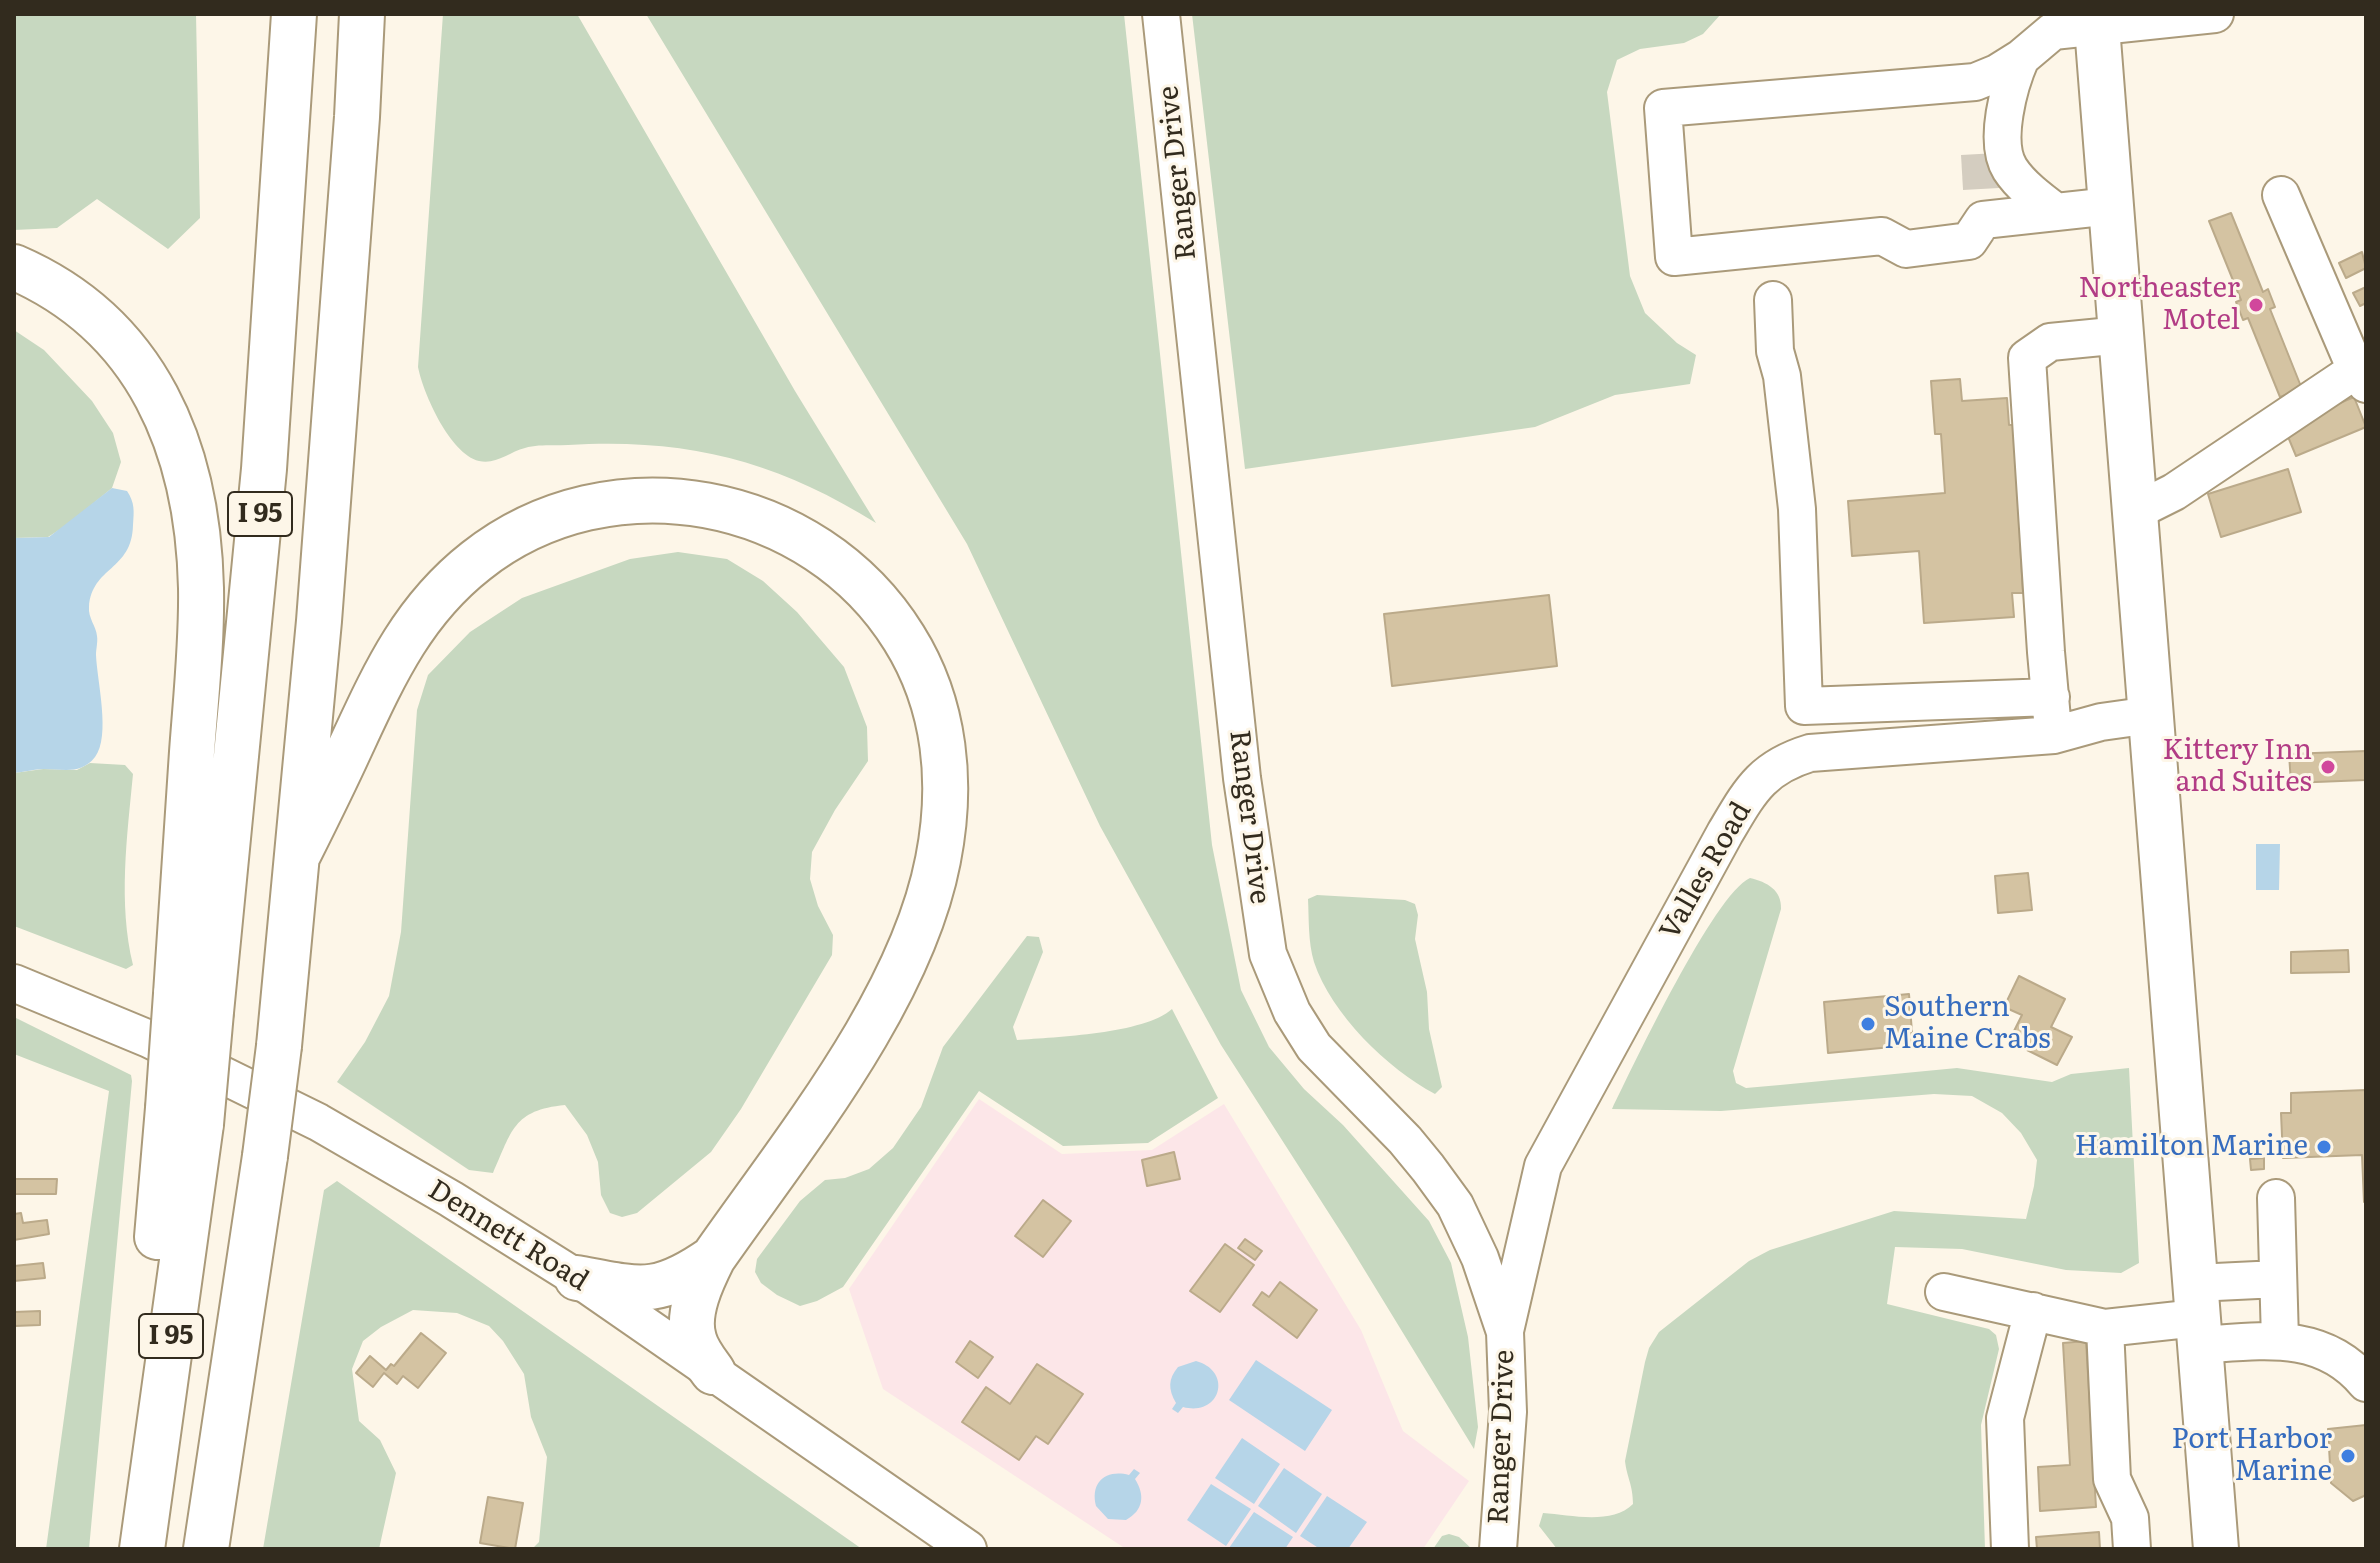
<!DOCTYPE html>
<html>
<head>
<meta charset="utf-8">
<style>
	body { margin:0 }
	#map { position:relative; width:2380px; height:1563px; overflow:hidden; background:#fdf6e8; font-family:Literata,serif }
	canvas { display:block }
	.frame { position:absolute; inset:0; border:16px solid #322b1e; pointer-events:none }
</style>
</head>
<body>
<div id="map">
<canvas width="2380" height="1563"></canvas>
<div class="frame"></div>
</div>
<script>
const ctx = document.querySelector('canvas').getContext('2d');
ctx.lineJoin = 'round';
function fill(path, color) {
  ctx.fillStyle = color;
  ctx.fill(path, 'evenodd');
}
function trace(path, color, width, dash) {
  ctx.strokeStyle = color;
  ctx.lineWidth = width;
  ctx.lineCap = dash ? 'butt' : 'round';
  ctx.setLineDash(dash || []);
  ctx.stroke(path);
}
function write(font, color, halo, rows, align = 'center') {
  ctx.font = font + ' Literata,serif';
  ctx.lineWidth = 6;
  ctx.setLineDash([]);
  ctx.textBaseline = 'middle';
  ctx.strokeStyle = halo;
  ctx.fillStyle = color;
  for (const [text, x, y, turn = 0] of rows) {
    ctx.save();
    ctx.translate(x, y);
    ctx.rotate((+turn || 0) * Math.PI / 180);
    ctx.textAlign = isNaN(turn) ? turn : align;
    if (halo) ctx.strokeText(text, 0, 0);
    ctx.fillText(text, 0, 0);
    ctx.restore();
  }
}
fill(new Path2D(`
	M979,1099L1062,1154L1152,1150L1224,1104L1361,1330L1403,1431L1469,1481L1423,1549H1126L883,1389L849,1289Z`), '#fce6e8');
fill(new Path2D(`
	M14,14H196L200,218L168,249L97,199L57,228L14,230Z
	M443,14H577L795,391L876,523C775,460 686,438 568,445C554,446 538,444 525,448C509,452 496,465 479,461C450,454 423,393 418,367Z
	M646,14H1124L1212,845L1241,990L1269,1047L1304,1089L1343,1125L1429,1221L1451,1263L1468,1337L1478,1427L1474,1449L1348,1243L1221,1045L1100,826L967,544Z
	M1192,14H1721L1703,34L1684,43L1640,49L1617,60L1607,92L1630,276L1645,313L1677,343L1696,355L1690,384L1615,395L1535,427L1245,469Z
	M14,330L44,350L92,401L113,433L121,462L112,488L67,525L48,537L14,538Z
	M678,552L727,559L763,581L797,612L844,667L867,727L868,761L835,810L812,852L810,879L818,906L833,935L832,955L741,1109L711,1152L637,1213L622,1217L610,1213L601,1195L598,1162L587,1135L565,1105C513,1110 512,1131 493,1173L469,1170L337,1082L365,1042L389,996L401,932L417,710L428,675L470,632L522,598L630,559Z
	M90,763L125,765L133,774C127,837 118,903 133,965L126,969L14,926V773L43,769L77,770Z
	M1750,878C1767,882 1782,890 1781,909L1733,1071L1736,1083L1746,1088L1780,1085L1957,1068L2052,1082L2071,1074L2129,1068L2139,1263L2121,1273L2066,1270L1962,1249L1895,1247L1887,1304L1989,1329L1996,1335L1999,1349L1981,1425L1985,1549H1557L1539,1526L1543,1513C1571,1515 1612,1525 1633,1504C1633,1485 1627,1478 1625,1461L1645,1362L1649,1348L1659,1332L1749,1261L1770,1250L1894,1211L2026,1219L2034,1186L2037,1160L2021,1133L2002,1113L1972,1096L1934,1094L1721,1111L1612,1109C1633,1066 1714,894 1750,878Z
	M1317,895L1405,900L1415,904L1418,915L1415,939L1427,992L1429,1029L1442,1087L1435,1094C1388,1069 1331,1014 1314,962C1308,942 1309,919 1308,899Z
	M1027,936L1039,937L1043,952L1013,1027L1017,1040C1056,1037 1144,1034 1172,1009L1218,1098L1148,1143L1063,1146L979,1091L843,1287L817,1301L800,1306L777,1295L761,1283L755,1272L757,1259L800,1201L825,1180L845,1178L869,1169L893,1148L921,1107L943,1047Z
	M14,1017L131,1075L132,1081L89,1549H46L109,1091L14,1054Z
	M337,1181L862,1549H532L539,1542L547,1457L531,1417L524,1374L503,1341L489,1326L457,1313L413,1310L381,1327L363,1341L352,1369L359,1421L380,1440L396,1473L379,1549H263L324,1190Z
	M1449,1534L1459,1537L1472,1549H1433L1442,1536Z`), '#c7d8c0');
fill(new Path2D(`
	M112,488L127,491C135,503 134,511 133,525C132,571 92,566 89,607C88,618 96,626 97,636C98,642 96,649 96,655C97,681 111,736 95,757C81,775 63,769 44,769C35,769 24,772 14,773V538L49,537Z
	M2256,844H2280L2279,890H2256Z
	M1256,1360L1332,1410L1305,1451L1229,1400Z
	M1196,1361C1233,1371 1221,1417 1183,1407L1178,1413L1172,1409L1176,1403C1168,1389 1168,1379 1178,1367Z
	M1242,1438L1280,1464L1254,1504L1215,1478Z
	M1284,1468L1322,1494L1296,1533L1258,1506Z
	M1134,1469L1140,1473L1135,1479C1145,1495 1144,1510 1126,1520L1108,1519L1096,1506C1090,1482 1106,1469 1129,1475Z
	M1211,1484L1251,1509L1226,1546L1187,1520Z
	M1327,1496L1367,1522L1348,1549H1320L1300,1536Z
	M1254,1512L1293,1537L1285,1549L1229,1548Z`), '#b6d5e8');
const building = new Path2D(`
	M2231,213L2263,292L2268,289L2275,307L2270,309L2302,389L2280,397L2248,318L2243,320L2236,302L2241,300L2209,221Z
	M2362,252L2366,268L2346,278L2339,263Z
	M2366,287V303L2360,306L2353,293Z
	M1960,379L1962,401L2007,398L2009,425H2018L2026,542L2020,543L2023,593H2012L2014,617L1924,623L1919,551L1852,556L1848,501L1945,493L1941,434H1935L1931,381Z
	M2354,397L2366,427L2296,456L2284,427Z
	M2288,469L2301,512L2221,537L2208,494Z
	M1549,595L1557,666L1392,686L1384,614Z
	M2366,751V780L2291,783L2289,754Z
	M2028,873L2032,910L1998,913L1995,876Z
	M2348,950L2349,972L2291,973V952Z
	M2019,976L2065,999L2051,1027L2072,1037L2057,1065L2009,1041L2022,1015L2004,1007Z
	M1909,994L1913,1045L1828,1053L1824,1002Z
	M2366,1090V1202H2364L2362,1155L2283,1158L2281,1113H2291V1093Z
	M1174,1152L1180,1179L1147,1186L1142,1160Z
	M2264,1158V1169L2251,1170L2250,1159Z
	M14,1179H57L56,1194H14Z
	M1043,1200L1071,1221L1043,1257L1015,1236Z
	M21,1213L23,1223L47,1220L49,1234L14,1240V1214Z
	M1245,1239L1262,1251L1255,1260L1238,1248Z
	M1225,1244L1254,1265L1220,1312L1190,1291Z
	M43,1263L45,1278L14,1281V1266Z
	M1280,1282L1317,1310L1297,1338L1253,1305L1262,1292L1269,1297Z
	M40,1311V1325L14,1326V1312Z
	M421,1333L446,1353L418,1388L403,1376L397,1384L384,1373L373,1387L356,1373L370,1356L386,1370L391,1364L394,1366Z
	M970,1341L993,1357L978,1378L956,1362Z
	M2086,1341L2096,1507L2040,1511L2038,1467L2070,1465L2063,1343Z
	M1037,1364L1083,1394L1048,1444L1036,1436L1019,1460L962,1422L986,1387L1010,1404Z
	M2366,1425V1495L2353,1501L2331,1483L2328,1429Z
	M488,1497L523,1503L515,1549L480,1543Z
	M2099,1532L2100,1549H2037L2036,1537Z`);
fill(building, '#d4c3a2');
trace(building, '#bbaa8a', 2);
trace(new Path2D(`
	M1979,154L1981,189`), '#d4cdc0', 36, [36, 18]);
const minor = new Path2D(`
	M1161,14L1242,778L1268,954L1292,1012L1314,1047L1405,1140L1428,1168L1455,1205L1480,1258L1505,1332L1508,1412L1498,1549
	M2021,58C2009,85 1993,142 2010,169C2021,186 2040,200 2056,212
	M2281,195L2356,370L2366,384
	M2111,206L1983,220L1969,241L1906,249L1882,236L1674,257L1663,108L1975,82L1997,73L2021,58L2053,31L2215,14
	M1773,300L1775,351L1782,376L1797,509L1804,706L2051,697
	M2136,511L2174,492L2356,370
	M2052,719L2046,652L2027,358L2050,342L2122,335
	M14,983L149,1039L318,1122L451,1199L577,1278L968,1549
	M2276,1198L2280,1340
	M2195,1283L2278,1279
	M1944,1292L2105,1328
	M1505,1331L1543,1166L1725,833C1750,791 1761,768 1810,753L2054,735L2101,722L2151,715
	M2200,1345C2261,1341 2322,1330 2366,1383
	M2010,1549L2005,1418L2033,1311
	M2132,1549L2130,1518L2112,1479L2105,1328L2197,1318`);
const major = new Path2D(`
	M2096,14L2216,1549`);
const highway = new Path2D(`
	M14,267C148,325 198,449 201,588C202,642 196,697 192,752C186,832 181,913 176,994
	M299,853C316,819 333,785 349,750C383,677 411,612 476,561C610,455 814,493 904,638C946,705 953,784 938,860C911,1000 794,1142 713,1258C702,1280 686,1313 694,1339C697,1351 706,1362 713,1372
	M211,1012L264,469L294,14
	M279,1046L319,621L357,117L362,14
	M157,1237L168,1108
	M577,1278C641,1290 657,1297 713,1258
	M142,1549L201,1124
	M206,1549L265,1156`);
trace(minor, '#aa9a7a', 40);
trace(major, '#aa9a7a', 48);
trace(highway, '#aa9a7a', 48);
trace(minor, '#fff', 36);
trace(major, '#fff', 44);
trace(highway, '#fff', 44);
const highwayBridge = new Path2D(`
	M168,1108L176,994
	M201,1124L211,1012
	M265,1156L279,1046`);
trace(highwayBridge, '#aa9a7a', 48, []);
trace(highwayBridge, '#fff', 44);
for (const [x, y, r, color] of [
	[2256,305,8,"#d1479c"],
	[2328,767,8,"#d1479c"],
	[1868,1024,8,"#3f7fe0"],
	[2324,1147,8,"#3f7fe0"],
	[2348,1456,8,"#3f7fe0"]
]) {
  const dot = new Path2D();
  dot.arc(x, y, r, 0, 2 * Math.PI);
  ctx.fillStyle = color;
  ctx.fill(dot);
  trace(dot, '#fdf6e8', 3);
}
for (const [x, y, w] of [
	[260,514,64],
	[171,1336,64]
]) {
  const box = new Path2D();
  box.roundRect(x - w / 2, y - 22, w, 44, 6);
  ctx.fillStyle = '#fdf6e8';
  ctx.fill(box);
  trace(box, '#322b1e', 2);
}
write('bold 26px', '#322b1e', null, [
	["I 95",260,514],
	["I 95",171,1336]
]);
write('28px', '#322b1e', '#fdf6e8', [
	["Ranger Drive",1178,173,-96],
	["Ranger Drive",1249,817,83],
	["Valles Road",1706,871,-60],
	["Dennett Road",508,1236,32],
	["Ranger Drive",1502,1437,-88]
]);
write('28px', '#b23c85', '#fdf6e8', [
	["Northeaster",2240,289],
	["Motel",2240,321],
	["Kittery Inn",2312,751],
	["and Suites",2312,783]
], 'right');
write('28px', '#366cbe', '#fdf6e8', [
	["Southern",1884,1008,"left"],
	["Maine Crabs",1884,1040,"left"],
	["Hamilton Marine",2308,1147],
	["Port Harbor",2332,1440],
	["Marine",2332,1472]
], 'right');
</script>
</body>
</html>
